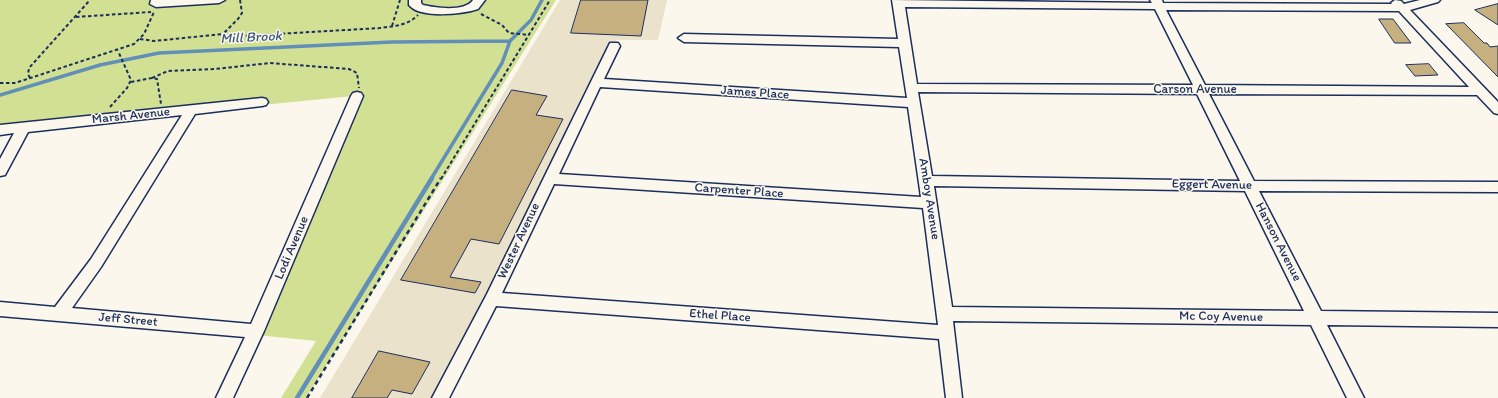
<!DOCTYPE html>
<html>
<head>
<meta charset="utf-8">
<style>
	body { margin:0 }
	canvas { display:block; background:#fbf7ec }
</style>
</head>
<body>
<canvas width="1498" height="398"></canvas>
<script>
const ctx = document.querySelector('canvas').getContext('2d');
ctx.lineJoin = 'round';
function fill(path, color) {
  ctx.fillStyle = color;
  ctx.fill(path, 'evenodd');
}
function trace(path, color, width, dash) {
  ctx.strokeStyle = color;
  ctx.lineWidth = width;
  ctx.lineCap = dash ? 'butt' : 'round';
  ctx.setLineDash(dash || []);
  ctx.stroke(path);
}
function write(font, color, halo, rows, align = 'center') {
  ctx.font = font + ' Itim,sans-serif';
  ctx.lineWidth = 3;
  ctx.setLineDash([]);
  ctx.textBaseline = 'middle';
  ctx.strokeStyle = halo;
  ctx.fillStyle = color;
  for (const [text, x, y, turn = 0] of rows) {
    ctx.save();
    ctx.translate(x, y);
    ctx.rotate((+turn || 0) * Math.PI / 180);
    ctx.textAlign = isNaN(turn) ? turn : align;
    if (halo) ctx.strokeText(text, 0, 0);
    ctx.fillText(text, 0, 0);
    ctx.restore();
  }
}
fill(new Path2D(`
	M560,0H667L658,40H616L436,398H320Z`), '#ebe2cb');
fill(new Path2D(`
	M0,0H556L306,398H281L316,341L247,334L353,96L0,131Z`), '#d2e093');
trace(new Path2D(`
	M0,95L100,65L159,53L392,42L510,41
	M431,179L502,63L510,41L531,20L542,0`), '#628fb7', 3.5);
trace(new Path2D(`
	M297,398L432,178`), '#628fb7', 4.5);
const building = new Path2D(`
	M581,0H648L641,36L571,33Z
	M1498,4V25L1475,10Z
	M1379,19H1393L1411,43H1395Z
	M1464,23L1484,43H1487L1490,47L1498,46V77L1446,24Z
	M1429,64L1438,75L1415,76L1406,65Z
	M512,90L547,96L536,115L563,119L499,244L471,239L450,277L481,282L475,293L401,280Z
	M379,351L430,362L412,394L392,390L387,398H352Z`);
fill(building, '#c7b07f');
trace(building, '#1b2f5e', 1);
const minor = new Path2D(`
	M151,0H225L219,3L156,7L150,4Z
	M409,0H421V3L423,5C436,8 465,12 473,0H485L478,9C463,14 420,19 409,5Z
	M892,0L1152,3L1150,0H1162L1163,3L1392,4L1391,3L1395,0L1401,1L1404,4L1420,0H1440L1438,2L1410,10L1498,102V114L1494,113L1477,95L1209,94L1254,181L1498,182V192L1259,191L1321,311L1498,313V327L1327,325L1364,398H1347L1311,325L953,321L962,398H946L939,339L496,306L449,398H432L487,294L610,43H618L620,46L604,79L907,98L899,47L684,42L678,38L684,34L898,39ZM905,7L1155,9L1193,85L917,84ZM1166,10L1399,11L1469,87L1205,85ZM600,87L908,107L921,197L559,174ZM918,92L1197,94L1240,181L932,176ZM554,184L923,208L938,325L502,293ZM934,186L1245,191L1304,311L952,307Z
	M357,92L361,93L363,96L264,331L233,398H216L245,337L0,316V302L55,307L91,259L182,115L28,132L5,175L0,176V159L14,133L0,135V125L262,98L266,99L268,102L266,105L262,106L195,114L101,267L72,308L251,324L351,96L353,93Z`);
trace(minor, '#1b2f5e', 3);
trace(new Path2D(`
	M240,0L242,13L238,19L223,34L225,37L380,28C394,26 407,26 418,15
	M481,14L502,25L509,33L529,35
	M76,17L151,12
	M392,26L400,0
	M140,39L154,41L223,34
	M30,78L28,74L29,68L90,0
	M152,78L168,71L215,69L270,63L349,69L357,73L359,88
	M131,82L152,78L157,79L161,104
	M0,83H15L134,44L144,34L154,12
	M110,107L127,88L131,80L118,51
	M441,179L550,0`), '#1b2f5e', 2, [3.5, 2.5]);
trace(new Path2D(`
	M307,398L441,178`), '#1b2f5e', 2.5, [4.5, 3.5]);
fill(minor, '#fbf7ec');
write('13px', '#1b2f5e', '#fbf7ec', [
	["Carson Avenue",1195,90],
	["James Place",755,93,4],
	["Marsh Avenue",131,116,-6],
	["Eggert Avenue",1212,185,1],
	["Carpenter Place",739,191,4],
	["Amboy Avenue",929,199,81],
	["Wester Avenue",519,241,-65],
	["Hanson Avenue",1278,242,63],
	["Lodi Avenue",292,248,-67],
	["Ethel Place",720,316,4],
	["Mc Coy Avenue",1221,317,1],
	["Jeff Street",128,320,5]
]);
write('italic 14px', '#395783', '#fbf7ec', [
	["Mill Brook",251,38,-3]
]);
</script>
</body>
</html>
